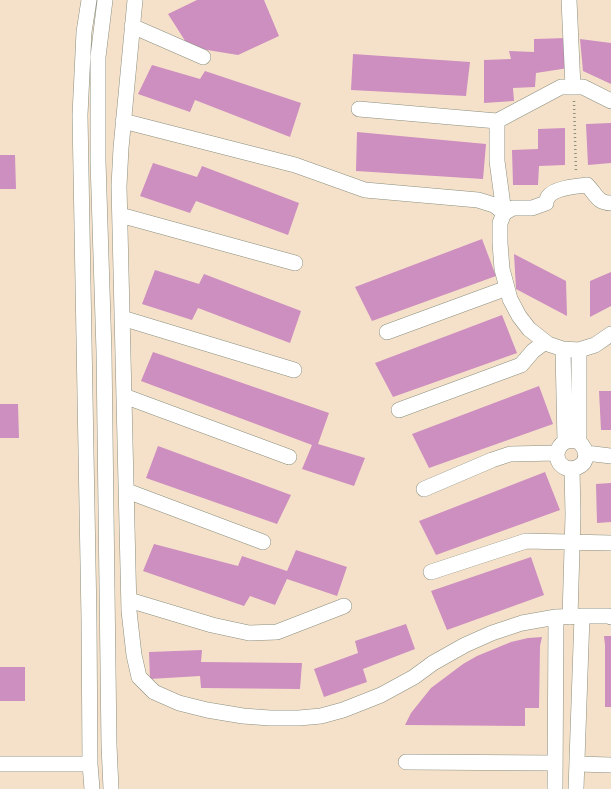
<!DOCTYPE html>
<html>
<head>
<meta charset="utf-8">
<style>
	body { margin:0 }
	canvas { display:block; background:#f5e1c9 }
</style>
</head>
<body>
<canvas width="611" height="789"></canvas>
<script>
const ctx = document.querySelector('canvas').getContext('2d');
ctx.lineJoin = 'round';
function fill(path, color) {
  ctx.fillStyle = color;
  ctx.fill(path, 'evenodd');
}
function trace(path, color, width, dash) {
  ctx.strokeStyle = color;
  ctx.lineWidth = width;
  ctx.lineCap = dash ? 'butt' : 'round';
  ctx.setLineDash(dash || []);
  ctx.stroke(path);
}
fill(new Path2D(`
	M197,0H264L279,36L238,55L189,47L168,14Z
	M567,38L568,68L536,73L535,87L513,88L514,101L484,103V60L511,59L509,51L534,52V39Z
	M580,39L611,43V84L583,71Z
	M353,54L470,62L466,96L351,90Z
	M152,65L200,79L205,71L301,103L290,137L195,100L190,112L138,94Z
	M611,123V163L588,165L586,124Z
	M565,128V165L539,166L538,185H513L512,150L538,149V129Z
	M357,132L486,144L483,179L356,171Z
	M0,155H15L16,189H0Z
	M153,163L197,177L202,166L299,203L288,235L196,201L190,213L140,196Z
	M482,239L496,276L372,321L355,287Z
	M514,254L566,281L567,316L516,289Z
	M155,270L199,284L204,274L301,311L290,343L198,308L192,320L142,304Z
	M611,272V306L590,317V281Z
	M502,315L517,353L393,397L375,363Z
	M153,352L329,413L318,444L365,458L354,486L302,469L312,445L141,381Z
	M539,386L553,424L429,468L412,434Z
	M599,391H611V430H601Z
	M0,404H18L19,438H0Z
	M158,446L291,495L277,524L146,478Z
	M545,472L560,510L436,555L419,521Z
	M611,483V522L597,523L596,484Z
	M154,544L238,566L242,556L287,571L296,550L347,567L337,596L287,579L275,605L250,596L244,606L143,571Z
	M531,557L544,595L447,630L431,591Z
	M406,624L415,649L363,669L367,682L324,697L314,669L358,653L355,641Z
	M604,636H611V707H605V645Z
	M542,637L540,646L539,708H525V726L405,725L411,713L431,688L463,664L477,656L511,642L528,638Z
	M202,650L201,662L302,663L300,689L201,688L200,676L150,679L149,652Z
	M0,667H25V701H0Z`), '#cd8ec0');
const minor = new Path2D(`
	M89,0L84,32L80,115L89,619L90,764L92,789
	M105,0L98,57V161L104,352L109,745L111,789
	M135,0L121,148L119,186L129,611L134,655L139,677L154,692L179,703L207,710L243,716L270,718H299L321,716L343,710L381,695L414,677L433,663L465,645L492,633L522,623L556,617L582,616L576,789
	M569,0L573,87
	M132,26L203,57
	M359,109L497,121
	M123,121L295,165L365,190L478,200L494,205L504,213
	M611,203C597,203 596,194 587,185C577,186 554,188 548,197C547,199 546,201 546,203L532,208H513L504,213L500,223V243L502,269L510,299L519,316L529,329L548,344L563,349L579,350L595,345L611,334
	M504,213L497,161V121L561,87H583L611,101
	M120,215L295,263
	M122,318L294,370
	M387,332L507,288
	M563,349L565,442
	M124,396L289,457
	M399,410L521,365L533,351L545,342
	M579,442C558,434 549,461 566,468C570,469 574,469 578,467C589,462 587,449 579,442V350
	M586,453L611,456
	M424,489L492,460L510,454L557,453
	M127,491L263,542
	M431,572L526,541L611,543
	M129,600L212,625L249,633L277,632L344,606
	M582,616H609L611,617
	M570,617L573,515L572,469
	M406,762L555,763
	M0,764H90
	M577,764L611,765
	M555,789L556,617`);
trace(minor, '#8a8f7e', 16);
trace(new Path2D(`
	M574,101L576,172`), '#8a8f7e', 2.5, [1, 3]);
trace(minor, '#fff', 15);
</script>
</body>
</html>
